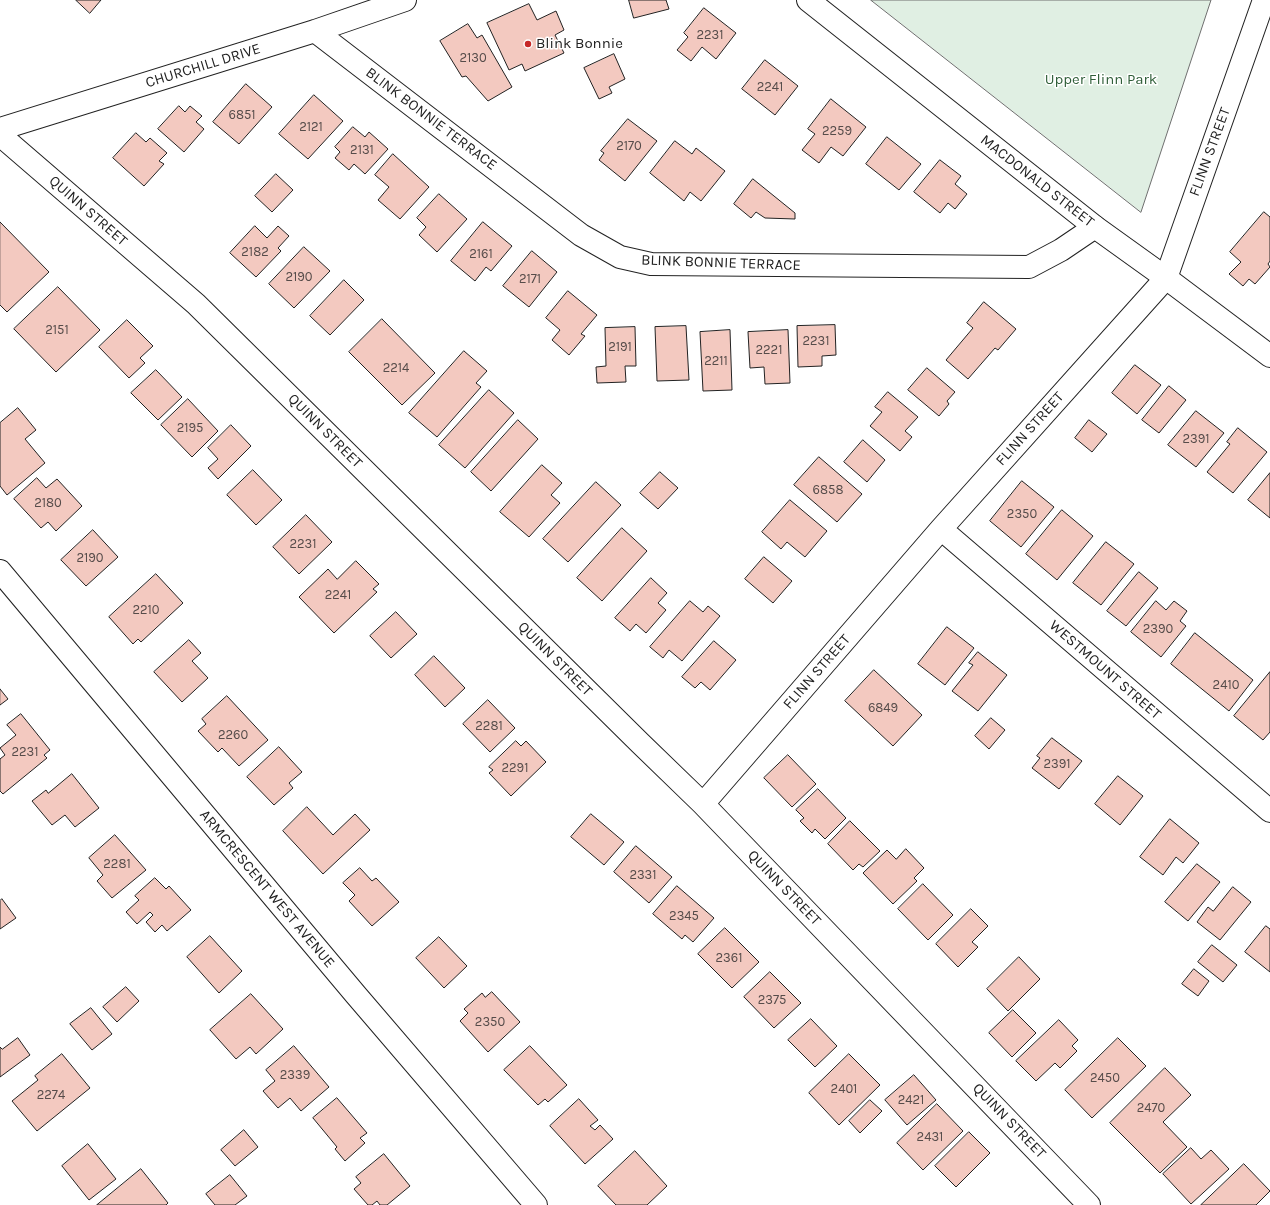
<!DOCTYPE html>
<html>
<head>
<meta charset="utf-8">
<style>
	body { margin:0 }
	canvas { display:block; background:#fff }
</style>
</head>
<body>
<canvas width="1270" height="1205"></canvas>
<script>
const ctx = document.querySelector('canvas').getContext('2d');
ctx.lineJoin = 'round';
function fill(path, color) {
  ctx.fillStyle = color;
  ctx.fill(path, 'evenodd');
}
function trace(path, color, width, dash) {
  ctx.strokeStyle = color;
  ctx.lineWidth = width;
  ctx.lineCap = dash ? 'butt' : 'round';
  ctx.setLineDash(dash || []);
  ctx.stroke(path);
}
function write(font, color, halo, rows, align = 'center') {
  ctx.font = font + ' Karla,sans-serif';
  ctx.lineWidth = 3;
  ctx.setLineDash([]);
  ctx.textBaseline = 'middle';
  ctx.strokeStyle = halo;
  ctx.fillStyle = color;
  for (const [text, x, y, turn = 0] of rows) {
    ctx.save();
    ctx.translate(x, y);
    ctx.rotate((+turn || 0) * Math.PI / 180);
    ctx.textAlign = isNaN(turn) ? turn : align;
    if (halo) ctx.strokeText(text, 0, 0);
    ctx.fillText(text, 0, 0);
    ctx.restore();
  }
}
const green = new Path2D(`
	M871,0H1211L1141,212Z`);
fill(green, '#e0efe3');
trace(green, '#6f6f6f', 1);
const building = new Path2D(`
	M76,0H101L90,13Z
	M629,0H666L669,9L634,18Z
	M529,4L537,20L556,11L564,30L555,35L564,53L525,71L522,64L509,70L487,23Z
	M704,8L736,33L716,59L702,47L691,61L677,50L688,37L684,33Z
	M468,24L477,38L482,35L512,87L488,101L466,76L462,77L440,41Z
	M614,54L625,79L609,87L612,93L599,99L584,68Z
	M765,60L798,86L775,115L742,89Z
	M246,84L272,107L239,144L213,122Z
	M314,95L343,121L308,159L279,134Z
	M831,99L866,127L843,156L831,147L819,163L802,150L815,134L808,129Z
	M179,106L185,112L190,106L202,116L196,122L204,129L184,152L158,129Z
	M628,119L657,141L625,181L599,160L604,153L601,151Z
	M353,127L365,137L369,132L388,149L365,174L354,164L349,170L335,158L340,152L335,147Z
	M136,133L146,142L150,138L167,153L159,161L164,164L144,186L113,158Z
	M887,137L921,164L899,190L866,164Z
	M675,141L692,154L696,148L725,171L701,201L690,192L684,201L650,173Z
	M393,154L429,187L400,219L378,200L389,187L375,175Z
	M940,160L961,176L955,184L967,194L955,209L948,203L940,213L914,192Z
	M276,174L293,190L272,212L255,196Z
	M753,179L795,213V219L765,218L756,212L751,218L734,204Z
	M439,194L467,219L437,252L419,235L426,227L417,218Z
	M1264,212L1270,217V261L1268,264L1270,267L1255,284L1249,279L1243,286L1229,274L1241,262L1230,252Z
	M0,222L49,272L7,312L0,305Z
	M483,222L512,246L491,271L486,267L475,281L451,261Z
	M255,226L267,238L278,226L289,236L278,248L281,251L256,277L230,253Z
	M304,247L330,271L294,308L269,284Z
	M532,251L557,272L529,307L503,286Z
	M344,280L364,300L330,335L310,316Z
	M58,287L100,330L56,372L14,329Z
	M568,291L597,315L581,334L585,336L569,355L552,340L560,330L546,318Z
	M984,302L1016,329L998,350L995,348L968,379L946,360L973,328L967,323Z
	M382,319L435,373L402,405L349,352Z
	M127,320L153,346L140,358L145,363L129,378L99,347Z
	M835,325L836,355L822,356V366L798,367L797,326Z
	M686,326L689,380L657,381L655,327Z
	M635,327L636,366H625L626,382L597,383L596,367L606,366L605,328Z
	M730,330L732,390L703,391L700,332Z
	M788,330L790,383L765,384L764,367L750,368L748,332Z
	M464,351L487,371L476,383L481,387L437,437L409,413Z
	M1135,365L1161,385L1137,414L1112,393Z
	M927,368L955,392L947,401L949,404L939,416L908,390Z
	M156,370L182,397L158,420L131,393Z
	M1169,386L1186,400L1159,433L1142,420Z
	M489,390L514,413L465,468L439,445Z
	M888,392L918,417L905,431L912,437L900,451L870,426L882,412L875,407Z
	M188,399L218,431L192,457L161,425Z
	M18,408L36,430L25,439L45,463L7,495L0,486V423Z
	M1196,411L1224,433L1196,467L1168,445Z
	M518,420L538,439L491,491L471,472Z
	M1089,420L1107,434L1092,452L1075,438Z
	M231,425L251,446L218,479L208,468L218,459L208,448Z
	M1238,428L1267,452L1233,493L1207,472L1230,444L1227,442Z
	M863,440L885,460L867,482L844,462Z
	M819,457L862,494L837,522L794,485Z
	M542,465L562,483L551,495L560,503L529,537L500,512Z
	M253,470L282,500L256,525L227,495Z
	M660,472L678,488L658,509L640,493Z
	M1270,473V518L1248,500Z
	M37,478L46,488L57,479L82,506L56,531L48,522L41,528L14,499Z
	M1022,481L1054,507L1021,547L990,521Z
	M596,482L621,505L568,562L543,539Z
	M790,500L827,531L805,557L787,542L781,549L762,532Z
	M1062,510L1093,536L1057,580L1026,554Z
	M306,515L332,542L299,574L273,547Z
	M622,528L647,551L602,601L577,578Z
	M93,530L118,557L86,586L61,560Z
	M1106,542L1134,564L1101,605L1073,583Z
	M764,557L792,581L773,603L745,579Z
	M356,561L379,584L373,589L377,592L334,633L299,597L328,569L337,579Z
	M1139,572L1158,588L1126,626L1107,611Z
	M156,574L183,603L141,642L138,639L133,644L109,617Z
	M651,578L667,593L658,603L666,610L646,633L636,624L630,631L615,618Z
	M690,601L703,612L708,606L720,616L682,661L669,650L663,658L650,647Z
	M1156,601L1166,610L1174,601L1187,611L1180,621L1186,626L1161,657L1131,632Z
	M396,612L417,634L391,658L370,636Z
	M947,627L974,648L945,685L918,664Z
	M1195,633L1253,680L1229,711L1171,664Z
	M189,640L201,653L192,661L208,678L182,702L154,672Z
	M714,641L736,660L710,690L701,682L695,688L682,677Z
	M978,652L1007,675L978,711L952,691L973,665L969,663Z
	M434,656L465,688L445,707L415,675Z
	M874,670L922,715L893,746L845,701Z
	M1270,672V732L1263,740L1234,716Z
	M0,689L8,699L0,705Z
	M227,696L268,740L239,766L222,748L218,752L198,731L206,724L202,719Z
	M488,700L515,728L490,752L463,724Z
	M21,714L50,750L44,755L47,758L3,794L0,791V759L5,755L0,748L16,735L7,725Z
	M991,718L1005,730L989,749L975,736Z
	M1052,738L1082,761L1059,789L1032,768L1040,758L1037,756Z
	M516,741L521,746L526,741L546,762L511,796L489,773L493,770L489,767Z
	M279,747L302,772L289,783L293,788L274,805L247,777Z
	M788,755L816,784L792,807L764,778Z
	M72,774L99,808L75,827L65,815L52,825L32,801L46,790L48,793Z
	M1118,776L1143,796L1120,825L1095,804Z
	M818,789L846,818L825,839L815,829L812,833L800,821L804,818L796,810Z
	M307,807L333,835L355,814L370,830L323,874L283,831Z
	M591,814L624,842L604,865L571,837Z
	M1170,819L1199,843L1183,863L1176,857L1163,875L1140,857Z
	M850,821L880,851L863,867L859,864L853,870L828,844Z
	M115,835L146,870L112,898L97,881L103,875L89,858Z
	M636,846L672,877L649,903L614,872Z
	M906,849L924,868L914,878L917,881L893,904L863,873L887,850L896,859Z
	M1197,864L1220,882L1188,921L1165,902Z
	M360,868L372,881L376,878L399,902L372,926L349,901L355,895L343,883Z
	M155,878L166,889L169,886L191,910L167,931L162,925L155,932L146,922L153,915L150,912L137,924L126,912L139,900L135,896Z
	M923,884L953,915L928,940L898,909Z
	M677,886L714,918L693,942L685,935L682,939L653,914Z
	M1233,887L1251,902L1220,940L1197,922L1208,907L1213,911Z
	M2,899L16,918L0,929V901Z
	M971,909L988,926L972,942L978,947L958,967L936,944Z
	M1266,926L1270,929V972L1245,952Z
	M725,928L759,962L732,988L698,954Z
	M210,936L242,971L219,993L187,957Z
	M439,937L467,966L444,988L416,958Z
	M1212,945L1237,965L1223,982L1198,962Z
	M1019,957L1040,979L1008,1011L987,989Z
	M1194,969L1209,981L1198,996L1182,984Z
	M770,972L801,1003L774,1028L744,997Z
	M126,987L139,1001L117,1022L103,1007Z
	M492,992L520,1022L488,1052L460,1021L468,1013L464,1009L482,993L485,997Z
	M251,994L283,1029L256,1054L250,1047L236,1059L210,1030Z
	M91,1008L112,1034L92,1050L70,1024Z
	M1013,1010L1036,1033L1012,1057L989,1033Z
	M811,1019L837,1046L815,1067L788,1040Z
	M1059,1020L1078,1040L1072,1046L1077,1051L1060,1068L1055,1063L1036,1081L1016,1061Z
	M18,1038L30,1055L0,1077V1047L2,1049Z
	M1118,1038L1146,1066L1092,1118L1065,1090Z
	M294,1046L329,1087L301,1111L290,1098L278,1108L263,1091L275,1081L266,1070Z
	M530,1046L567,1085L548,1102L545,1099L538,1105L504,1070Z
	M62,1054L90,1088L37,1131L12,1101L38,1080L35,1076Z
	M849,1054L880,1085L839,1125L809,1093Z
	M1165,1068L1191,1095L1163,1122L1187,1147L1160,1173L1110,1123Z
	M914,1075L936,1100L907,1125L885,1100Z
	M337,1098L367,1133L360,1138L365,1143L345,1161L335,1149L337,1147L313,1118Z
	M579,1099L598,1120L590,1126L595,1130L600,1125L613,1139L585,1164L550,1126Z
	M870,1100L882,1111L860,1133L849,1121Z
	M937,1104L963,1131L923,1170L897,1143Z
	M244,1130L258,1147L235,1166L221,1150Z
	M969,1132L990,1153L956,1187L935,1166Z
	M88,1144L116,1179L89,1200L62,1166Z
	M1191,1148L1201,1159L1211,1150L1229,1169L1191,1204L1163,1174Z
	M635,1151L667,1186L647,1205H616L598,1186Z
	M384,1154L410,1186L387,1205H380L377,1201L372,1205H368L354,1189L361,1183L356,1177Z
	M1244,1164L1270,1191L1256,1205H1201Z
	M141,1169L168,1203L166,1205H97Z
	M230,1175L247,1196L235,1205H215L206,1194Z`);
fill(building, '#f3c9c0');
trace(building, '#222', 1);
const street = new Path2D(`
	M315,31L581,235L620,257L651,264L1029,267L1061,250L1095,227
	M0,129L315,31L405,0
	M0,135L196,304L640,743L703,804L1089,1205
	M941,529L1270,811
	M0,571L356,995L536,1205
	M703,804L941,529L1166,278L1264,0`);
const secondary = new Path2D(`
	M808,0L1095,227L1166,278L1270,356`);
trace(street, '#222', 24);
trace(secondary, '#222', 24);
trace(street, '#fff', 22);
trace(secondary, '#fff', 22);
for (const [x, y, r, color] of [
	[528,44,4,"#c62828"]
]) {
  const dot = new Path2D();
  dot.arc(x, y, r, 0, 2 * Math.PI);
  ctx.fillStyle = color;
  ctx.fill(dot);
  trace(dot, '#fff', 1.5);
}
write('13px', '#564c4a', null, [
	["2231",710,35],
	["2130",473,58],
	["2241",770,87],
	["6851",242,115],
	["2121",311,127],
	["2259",837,131],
	["2170",629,146],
	["2131",362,150],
	["2182",255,252],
	["2161",481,254],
	["2190",299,277],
	["2171",530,279],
	["2151",57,330],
	["2231",816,341],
	["2191",620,347],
	["2221",769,350],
	["2211",716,361],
	["2214",396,368],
	["2195",190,428],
	["2391",1196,439],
	["6858",828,490],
	["2180",48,503],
	["2350",1022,514],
	["2231",303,544],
	["2190",90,558],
	["2241",338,595],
	["2210",146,610],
	["2390",1158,629],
	["2410",1226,685],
	["6849",883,708],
	["2281",489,726],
	["2260",233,735],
	["2231",25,752],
	["2391",1057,764],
	["2291",515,768],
	["2281",117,864],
	["2331",643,875],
	["2345",684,916],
	["2361",729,958],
	["2375",772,1000],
	["2350",490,1022],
	["2339",295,1075],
	["2450",1105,1078],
	["2401",844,1089],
	["2274",51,1095],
	["2421",911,1100],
	["2470",1151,1108],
	["2431",930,1137]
]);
write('15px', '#222', '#fff', [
	["Blink Bonnie",536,44]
], 'left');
write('15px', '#222', '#fff', [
	["CHURCHILL DRIVE",203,66,-17],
	["BLINK BONNIE TERRACE",431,119,37],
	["FLINN STREET",1210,152,-70],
	["MACDONALD STREET",1037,181,38],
	["QUINN STREET",88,211,41],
	["BLINK BONNIE TERRACE",721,263,2],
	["FLINN STREET",1030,429,-48],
	["QUINN STREET",325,431,45],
	["QUINN STREET",555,659,45],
	["WESTMOUNT STREET",1105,670,41],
	["FLINN STREET",817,672,-49],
	["QUINN STREET",784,888,46],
	["ARMCRESCENT WEST AVENUE",267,889,50],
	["QUINN STREET",1009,1121,46]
]);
write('15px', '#2f5e38', '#fff', [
	["Upper Flinn Park",1101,80]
]);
</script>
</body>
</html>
